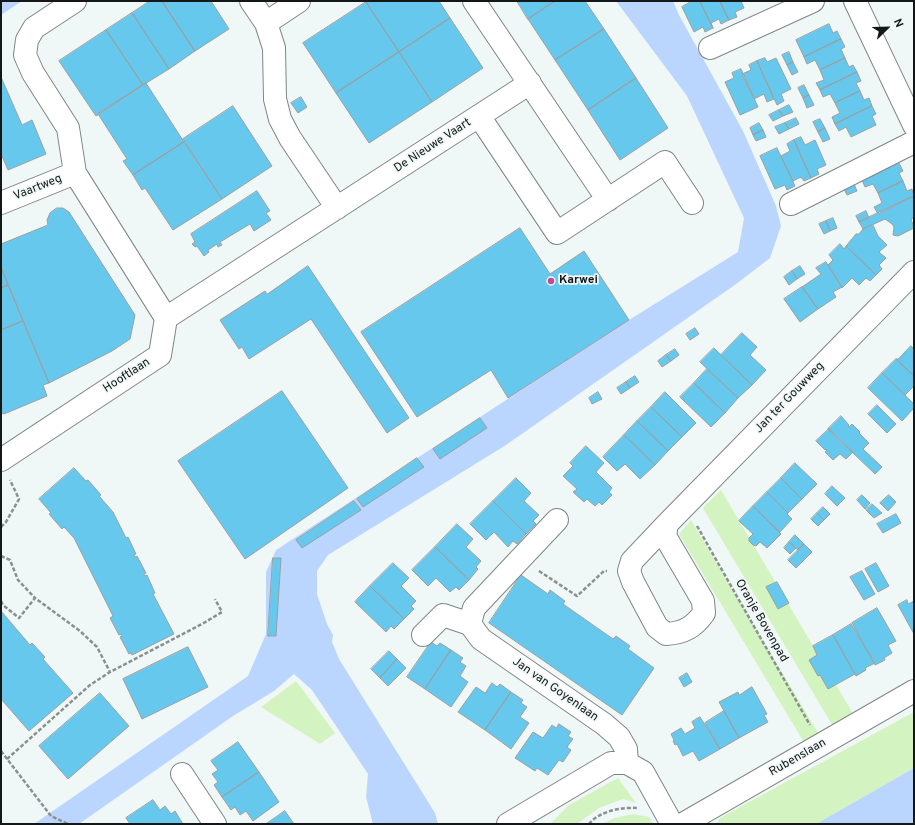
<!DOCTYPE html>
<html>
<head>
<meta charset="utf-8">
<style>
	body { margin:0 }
	#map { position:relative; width:915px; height:825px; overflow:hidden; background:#f0f7f7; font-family:Overpass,sans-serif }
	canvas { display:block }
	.frame { position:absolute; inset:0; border:2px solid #141717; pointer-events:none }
	.north { position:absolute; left:867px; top:8px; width:40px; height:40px; -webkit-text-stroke:3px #f0f7f7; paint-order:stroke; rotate:67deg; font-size:11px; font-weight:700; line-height:16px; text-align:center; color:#141717 }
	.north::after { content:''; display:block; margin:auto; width:14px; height:18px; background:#141717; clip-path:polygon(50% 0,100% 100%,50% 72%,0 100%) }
</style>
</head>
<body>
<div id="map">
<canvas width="915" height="825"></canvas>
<div class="frame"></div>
<div class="north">N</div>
</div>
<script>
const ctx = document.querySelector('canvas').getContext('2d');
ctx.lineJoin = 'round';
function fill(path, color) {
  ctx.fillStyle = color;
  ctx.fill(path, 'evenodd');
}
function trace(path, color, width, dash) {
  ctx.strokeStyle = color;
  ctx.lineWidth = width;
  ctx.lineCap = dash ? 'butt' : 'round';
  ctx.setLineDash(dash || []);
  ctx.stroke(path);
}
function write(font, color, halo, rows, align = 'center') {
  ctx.font = font + ' Overpass,sans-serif';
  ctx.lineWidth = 3.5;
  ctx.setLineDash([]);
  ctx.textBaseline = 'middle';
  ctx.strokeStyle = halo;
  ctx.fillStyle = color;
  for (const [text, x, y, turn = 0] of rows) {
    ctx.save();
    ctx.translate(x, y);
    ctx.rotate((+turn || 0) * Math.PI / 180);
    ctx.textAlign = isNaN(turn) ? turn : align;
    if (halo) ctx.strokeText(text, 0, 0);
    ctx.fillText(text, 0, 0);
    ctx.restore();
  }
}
fill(new Path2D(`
	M721,490L855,717L834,728L703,508Z
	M691,520L820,736L805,744L679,534Z
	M296,681L335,733L320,744L261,707Z
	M914,712V768L816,824H716L720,818Z
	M618,778L636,803L623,799L599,808L577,824H550L569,805Z
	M633,814L649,817L653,824H601L615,818Z`), '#d3f3c0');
fill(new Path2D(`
	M1,1H22L1,15Z
	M616,1H673L679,15L743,131L776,206L781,226L770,258L736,284L506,445L328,555L317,571V594L327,624L333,635L332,642L339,659L435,813L438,824H373L366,797L368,774L312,690L294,674L274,691L233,716L79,824H34L248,676L266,634V572L276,550L629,320L738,252L744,218L687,96Z
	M914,768V824H816Z`), '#bad6fe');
const building = new Path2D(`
	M150,1H162L195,51L169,69L132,13Z
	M162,1H211L229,29L195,51Z
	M367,1H439L450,18L399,52L366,2Z
	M517,1H555L528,19Z
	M555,1H585L604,29L555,60L528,19Z
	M692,1H700L713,28L705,32L703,27L694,32L682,7Z
	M700,1H720L729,20L721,24L719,19L711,23L713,28Z
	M720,1H741L744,8L735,12L737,17L729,20Z
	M366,2L399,52L336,93L303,43Z
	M132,13L169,69L143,85L106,30Z
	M450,18L483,68L432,102L399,52Z
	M829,24L833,33L837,31L841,39L804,57L796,40Z
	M604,29L636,78L588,110L555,60Z
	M106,30L143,85L96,116L59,61Z
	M841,39L845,47L841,49L845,58L820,70L815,60L807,64L804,57Z
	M399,52L432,102L369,143L336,93Z
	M789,52L793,62L787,65L782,55Z
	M765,58L767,62L776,58L791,89L781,94L784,101L777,105L757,61Z
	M845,58L849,67L853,65L857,72L820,90L816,83L824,80L820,70Z
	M757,61L774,99L767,102L764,94L754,99L742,74L751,70L749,65Z
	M793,62L798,72L792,75L787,65Z
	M741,69L758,107L740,115L725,82L734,78L732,73Z
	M857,72L861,81L856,83L860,91L835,103L830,94L823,97L820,90Z
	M1,77L22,125L32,120L46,154L8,170L1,154Z
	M636,78L668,128L620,160L588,110Z
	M146,83L184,142L133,175L123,161L127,159L98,114Z
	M804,85L809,95L803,98L798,88Z
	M860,91L864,100L869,98L872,106L835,124L832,117L840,113L835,103Z
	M809,95L814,105L807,108L803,98Z
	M301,97L307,107L298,113L291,103Z
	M789,105L793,112L783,116L779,110Z
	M233,106L272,166L222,199L183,139Z
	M872,106L876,114L872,116L876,125L851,137L846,127L839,131L835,124Z
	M779,110L783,116L773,121L769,115Z
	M796,118L799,124L789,129L785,123Z
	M820,119L825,128L818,132L813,122Z
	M759,123L763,130L753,135L750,128Z
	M785,123L789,129L779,134L775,127Z
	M825,128L830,139L823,142L818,132Z
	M763,130L766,137L756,141L753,135Z
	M801,137L805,145L815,140L826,165L817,169L819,174L811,178L794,140Z
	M794,140L811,178L804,181L801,177L793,181L781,156L790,151L787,144Z
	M184,142L222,199L173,230L145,188L142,190L133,175Z
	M777,148L795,186L787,190L785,185L775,189L760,156Z
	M899,163L903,171L899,173L903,181L878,193L873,184L865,187L862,180Z
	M903,181L907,191L912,189L914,196L878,214L874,207L882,203L878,193Z
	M854,184L857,191L847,195L844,189Z
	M257,191L270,211L266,213L271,220L254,231L250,224L220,242L222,245L218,247L217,244L208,250L209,252L204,256L197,246L195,247L192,244L195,242L191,234Z
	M914,196V218L911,219L914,228L898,236L893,235L894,227L892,224L885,219L863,229L859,222Z
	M57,208H63L69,212L135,315L130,339L112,351L49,383L1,267V244L48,225L47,220L50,213Z
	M866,211L869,218L859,222L856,216Z
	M833,218L837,228L830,231L826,221Z
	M826,221L830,231L824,234L819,224Z
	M873,225L878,236L887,245L879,252L886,258L879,265L882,269L876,275L846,246L856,234H859L863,229Z
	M520,228L550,274L584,251L629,320L508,398L491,370L417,417L361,332Z
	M840,244L844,249L846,246L876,275L870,281L866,278L859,285L852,278L842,288L828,265L833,260L829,255Z
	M826,262L842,287L833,292L836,297L818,309L802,287L821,274L816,268Z
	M308,266L409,418L387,433L311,319L249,359L242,347L239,349L220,320L265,291L267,294Z
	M800,266L805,274L797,279L792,271Z
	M1,267L8,285L1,288Z
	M792,271L797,279L789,285L784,277Z
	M8,285L23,321L1,330V288Z
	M802,287L818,309L800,322L784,299Z
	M23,321L49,383L43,385L47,396L4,414L1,413V330Z
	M695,328L699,334L690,340L686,334Z
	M742,333L757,347L750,355L766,370L752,385L721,355Z
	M911,346L914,349V376L896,359H898Z
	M714,348L752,385L738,398L700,362Z
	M675,349L679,355L671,361L666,355Z
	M666,355L671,361L662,367L658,361Z
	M896,359L914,376V386L905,395L882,373Z
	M707,369L738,398L725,413L694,383Z
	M882,373L914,404V408L902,421L868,388Z
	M635,376L639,382L630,388L626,382Z
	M626,382L630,388L621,394L617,388Z
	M694,383L725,413L711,427L680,397Z
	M282,391L348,488L245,559L178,461Z
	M598,392L602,399L592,404L589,398Z
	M665,392L696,423L682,437L651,407Z
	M877,405L896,424L887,433L868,414Z
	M651,407L682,437L668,451L637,421Z
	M841,416L849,425L848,426L849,427L852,424L860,432L859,433L869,443L863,449L882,467L875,474L828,429Z
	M480,418L487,428L440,459L433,449Z
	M637,421L668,451L655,465L624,435Z
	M829,429L853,452L846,459L840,454L833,460L825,452L827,450L826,449L825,450L816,441Z
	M624,435L655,465L640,479L625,464L617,471L603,457Z
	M586,446L604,463L596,472L612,488L609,492L612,495L602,505L599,502L595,506L587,499L584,502L573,492L577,489L563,476L573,466L570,463Z
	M417,458L424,467L363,507L357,499Z
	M795,463L817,484L802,499L781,478Z
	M74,468L86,481L88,480L101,495L99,496L113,512L126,538L128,537L136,554L134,555L135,557L137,556L146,573L144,574L145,576L147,575L155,593L153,594L174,634L132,655L131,653L129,654L120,637L122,636L121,634L119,635L110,618L113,616L74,538L64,527L62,529L49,514L51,513L39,499Z
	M516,478L531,493L524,501L539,515L533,521L536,524L526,534L493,501Z
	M781,478L802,499L788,513L767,492Z
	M832,486L845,498L837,506L825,494Z
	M767,492L788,513L787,514L792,519L780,532L753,506Z
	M862,495L870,503L865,509L857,500Z
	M889,495L896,502L888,511L880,503Z
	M354,501L361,510L302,548L296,540Z
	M493,501L526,534L517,544L513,541L508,547L494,532L486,540L470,524Z
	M872,504L882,513L874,518L866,510Z
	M753,506L781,534L767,548L760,542L756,546L753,545L749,541V538L753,534L739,521Z
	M823,507L830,514L824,520L817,513Z
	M817,513L824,520L818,526L811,519Z
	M896,514L901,523L883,533L877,524Z
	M457,524L473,539L466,547L481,561L476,567L478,569L469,580L435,547Z
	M795,535L804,544L798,550L789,542Z
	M789,542L796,548L790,554L784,548Z
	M804,544L812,552L796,568L788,560Z
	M435,547L469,580L459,590L456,587L450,592L436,578L428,586L412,570Z
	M273,558H281L276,636H268Z
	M393,563L409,578L401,586L416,601L411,606L414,609L404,619L370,586Z
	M876,563L889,586L878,592L865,569Z
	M862,571L875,594L864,600L850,577Z
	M521,575L548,594L550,590L565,601L563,604L613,639L616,636L630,646L628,649L654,668L622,715L489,623Z
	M777,582L789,603L778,609L766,587Z
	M370,586L404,619L394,629L391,626L386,632L355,602Z
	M907,600L908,604L914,601V634L898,605Z
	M877,608L896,641L888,645L892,653L884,658L885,660L875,665L852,623Z
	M1,611L30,645L32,643L45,657L43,659L73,693L29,731L1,699Z
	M851,624L875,663L865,668L866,670L856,676L833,635Z
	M833,635L855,674L828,689L820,675L818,676L809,660L817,655L813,646Z
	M431,642L437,646L440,643L451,650L425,689L407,677Z
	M188,647L208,687L142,719L123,679Z
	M451,650L463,658L460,662L466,666L460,676L468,682L451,707L425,689Z
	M389,651L397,659L380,678L371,669Z
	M397,659L406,668L388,686L380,678Z
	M687,673L692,682L684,687L679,678Z
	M492,683L497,687L500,684L511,692L485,730L458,712L476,687L485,693Z
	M752,687L767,714L764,715L768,722L739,738L719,702L738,692L739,695Z
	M511,692L523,700L521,703L527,707L520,717L529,723L511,749L485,730Z
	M100,693L129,726L68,779L39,746Z
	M724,711L739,738L720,749L705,723Z
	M700,717L720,749L699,761L693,751L683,756L677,744L675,745L673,741L674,740L671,734L681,728L685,734L695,728L692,722Z
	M559,724L571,732L568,736L573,739L567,747L571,750L563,762L559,760L548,775L537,768L535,771L515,758L533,732L543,738L552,725L556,728Z
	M238,742L259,772L222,797L214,785L218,782L212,774L218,770L211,761Z
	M259,772L279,802L253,821L246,811L240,815L235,807L231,810L222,797Z
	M153,800L160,810L165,806L171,814L175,811L183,824H130L126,818Z
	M285,811L294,824H266Z`);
fill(building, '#67c8ed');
trace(building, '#9aa0a2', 1);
const minor = new Path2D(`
	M251,1L266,23L274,48L275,99L280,119L290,138L337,208
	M474,1L608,200
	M855,1L914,125
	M266,23L299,1
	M710,48L813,1
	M479,116L557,233L665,162L692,203
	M1,203L75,173
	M791,204L914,142
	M166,318L530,83
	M1,460L160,355L166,318L75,173L68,128L33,73L25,55L27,40L34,28L75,1
	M557,520L474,608L470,624L481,639L604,724L619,737L626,749L627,763
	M667,524L665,536L703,601L704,613C694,627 684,633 666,634L657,627L633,582L629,571L632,561L667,524L914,272
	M423,635L443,615L470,624
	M182,774L215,824
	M508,824L611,763H627L643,772L672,824
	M683,824L914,691`);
trace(minor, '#808686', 24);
trace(new Path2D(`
	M697,526L810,725
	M1,527L6,522L19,499L10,480
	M1,556L10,560L18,580L35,598
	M539,571L577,596L604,571H607
	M1,601L3,605L19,618L35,598L80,631L97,647L110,672
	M1,751L51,816L68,824
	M7,759L90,685L110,672L202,624L222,612L215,599
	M589,824C599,811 622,807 638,808`), '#8a9090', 2.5, [4, 2]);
trace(minor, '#fff', 22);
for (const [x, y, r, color] of [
	[551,281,4,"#c84791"]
]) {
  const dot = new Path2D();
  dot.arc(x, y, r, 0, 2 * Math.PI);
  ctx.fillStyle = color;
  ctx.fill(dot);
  trace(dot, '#f0f7f7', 1.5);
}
write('12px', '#141717', '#f0f7f7', [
	["De Nieuwe Vaart",433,146,-33],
	["Vaartweg",38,188,-22],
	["Hooftlaan",127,376,-33],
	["Jan ter Gouwweg",790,398,-46],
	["Oranje Bovenpad",761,621,60],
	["Jan van Goyenlaan",555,690,35],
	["Rubenslaan",798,758,-30]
]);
write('bold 12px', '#141717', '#f0f7f7', [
	["Karwei",559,281]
], 'left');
</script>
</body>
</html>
